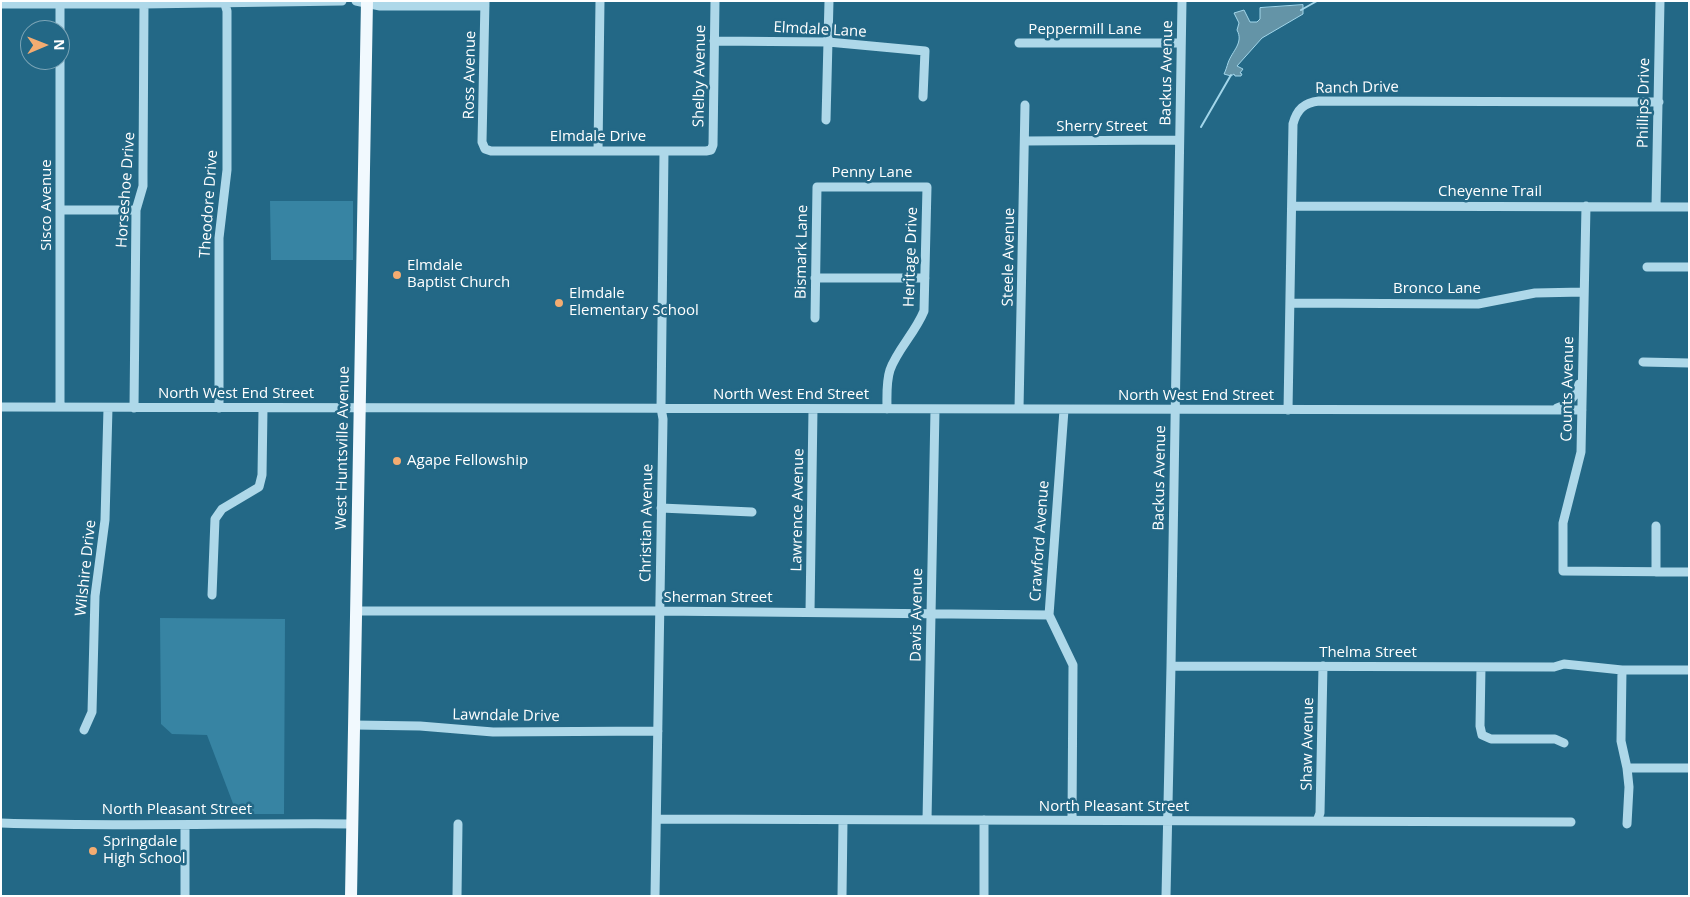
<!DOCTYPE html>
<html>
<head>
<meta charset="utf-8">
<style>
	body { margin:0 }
	#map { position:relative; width:1690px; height:897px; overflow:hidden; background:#236886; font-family:"Open Sans",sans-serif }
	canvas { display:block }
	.frame { position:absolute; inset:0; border:2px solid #fff; pointer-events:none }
	.north { position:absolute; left:20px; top:20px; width:50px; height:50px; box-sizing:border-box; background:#236886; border:1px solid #7ba4b6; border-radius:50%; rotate:89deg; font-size:14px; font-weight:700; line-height:20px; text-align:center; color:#fff }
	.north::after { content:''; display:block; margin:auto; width:18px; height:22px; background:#f4ac71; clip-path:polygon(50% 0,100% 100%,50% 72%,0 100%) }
</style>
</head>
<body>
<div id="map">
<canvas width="1690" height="897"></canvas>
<div class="frame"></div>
<div class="north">N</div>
</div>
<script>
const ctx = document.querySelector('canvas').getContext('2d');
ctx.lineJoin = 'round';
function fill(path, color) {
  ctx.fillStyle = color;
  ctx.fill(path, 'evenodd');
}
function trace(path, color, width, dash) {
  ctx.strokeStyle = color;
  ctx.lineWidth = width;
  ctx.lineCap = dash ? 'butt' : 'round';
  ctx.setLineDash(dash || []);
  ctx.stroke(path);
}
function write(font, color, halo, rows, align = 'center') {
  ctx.font = font + ' "Open Sans",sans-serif';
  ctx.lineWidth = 5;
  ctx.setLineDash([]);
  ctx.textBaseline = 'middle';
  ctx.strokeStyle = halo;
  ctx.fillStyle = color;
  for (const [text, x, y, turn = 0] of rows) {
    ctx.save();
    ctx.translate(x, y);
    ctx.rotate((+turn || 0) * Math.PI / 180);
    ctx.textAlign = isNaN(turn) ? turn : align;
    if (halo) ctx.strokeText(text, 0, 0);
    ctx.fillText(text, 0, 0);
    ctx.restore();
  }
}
fill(new Path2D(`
	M270,201H353V260H271Z
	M160,618L285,619L284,814H237L207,735L172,734L161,724Z`), '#3784a3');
const water = new Path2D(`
	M1303,5V14L1262,38L1237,66L1243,69L1240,73L1242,74L1241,76H1235L1234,74L1231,76L1224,74C1226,70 1227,66 1228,63C1232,51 1244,43 1237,30L1239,23L1234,13L1244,10L1250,22H1257L1260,19V8Z`);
fill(water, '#6494a7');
trace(water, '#a2d6ea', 1);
trace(new Path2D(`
	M1301,10L1317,1
	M1201,127L1231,75`), '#a2d6ea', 2);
trace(new Path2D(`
	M356,1L380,6H485
	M485,1L482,142L485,149L491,151H706L711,150L713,145L715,1
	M1,4H144L342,1
	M60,4V407
	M714,41L828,42L925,51L923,97
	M1019,43H1181
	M826,120L829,1
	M1025,141L1179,140
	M598,151L600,1
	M1292,206L1689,207
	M1586,206L1581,452L1563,523V571L1689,572
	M1656,206L1660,1
	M61,210H136
	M1647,267H1689
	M815,278H925
	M1291,303L1478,304L1535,293L1583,292
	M815,318L817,187H927L924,311C915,333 897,350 890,370C886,382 887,397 887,409
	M1643,362L1689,363
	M1,407L1582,410
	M134,408L136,210L143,186V172L144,4
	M219,408V238L227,170V11L224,1
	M1557,408C1569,404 1576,397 1579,384
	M1019,409L1025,105
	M1064,410L1049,615L1073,665L1072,820
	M1288,410L1293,124C1297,109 1304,103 1319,101L1659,102
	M661,508L752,512
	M1656,572V526
	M212,595L215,519L222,509L259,487L262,475L263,409
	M356,611H659L1049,615
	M810,612L813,409
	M1171,666L1554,667L1564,664L1622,670H1689
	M1481,667L1480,726L1482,735L1491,739H1555L1564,743
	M1622,670L1621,741L1627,768L1629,787L1627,824
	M354,725L420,726L493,732L658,731
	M84,730L92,712L95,596L105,520L108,408
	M1627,768H1689
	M657,819L1571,822
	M927,820L935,410
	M1317,821L1320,813L1323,666
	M1,823C118,827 235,823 352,824
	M185,896V825
	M457,896L458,824
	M655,896L663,419L661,408L664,151
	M842,896L843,821
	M984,896V820
	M1166,896L1171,666L1182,1`), '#aed8e9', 9);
trace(new Path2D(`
	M351,896L367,1`), '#f1f9fe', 12);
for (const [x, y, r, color] of [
	[397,275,5,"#f4ac71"],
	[559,303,5,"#f4ac71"],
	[397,461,5,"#f4ac71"],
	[93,851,5,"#f4ac71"]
]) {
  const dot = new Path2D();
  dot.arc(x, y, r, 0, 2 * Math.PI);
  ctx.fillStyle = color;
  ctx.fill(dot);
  trace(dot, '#236886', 2);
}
write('15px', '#fff', '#236886', [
	["Elmdale Lane",820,30,3],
	["Peppermill Lane",1085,30],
	["Backus Avenue",1167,73,-89],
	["Ross Avenue",470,75,-89],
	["Shelby Avenue",700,76,-89],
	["Ranch Drive",1357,88,-1],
	["Phillips Drive",1644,103,-89],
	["Sherry Street",1102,127],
	["Elmdale Drive",598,137],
	["Penny Lane",872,173],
	["Horseshoe Drive",126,190,-86],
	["Cheyenne Trail",1490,192],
	["Theodore Drive",209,204,-86],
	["Sisco Avenue",47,205,-90],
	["Bismark Lane",802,252,-89],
	["Heritage Drive",911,257,-88],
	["Steele Avenue",1009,257,-89],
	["Bronco Lane",1437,289],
	["Counts Avenue",1568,389,-89],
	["North West End Street",236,394],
	["North West End Street",791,395],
	["North West End Street",1196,396],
	["West Huntsville Avenue",343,448,-89],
	["Backus Avenue",1160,478,-89],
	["Lawrence Avenue",798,510,-89],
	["Christian Avenue",647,523,-89],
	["Crawford Avenue",1040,541,-86],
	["Wilshire Drive",86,568,-84],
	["Sherman Street",718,598],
	["Davis Avenue",917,615,-89],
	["Thelma Street",1368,653],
	["Lawndale Drive",506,716,1],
	["Shaw Avenue",1308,744,-89],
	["North Pleasant Street",1114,807],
	["North Pleasant Street",177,810]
]);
write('15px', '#fff', '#236886', [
	["Elmdale",407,266],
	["Baptist Church",407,283],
	["Elmdale",569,294],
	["Elementary School",569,311],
	["Agape Fellowship",407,461],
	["Springdale",103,842],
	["High School",103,859]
], 'left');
</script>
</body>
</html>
